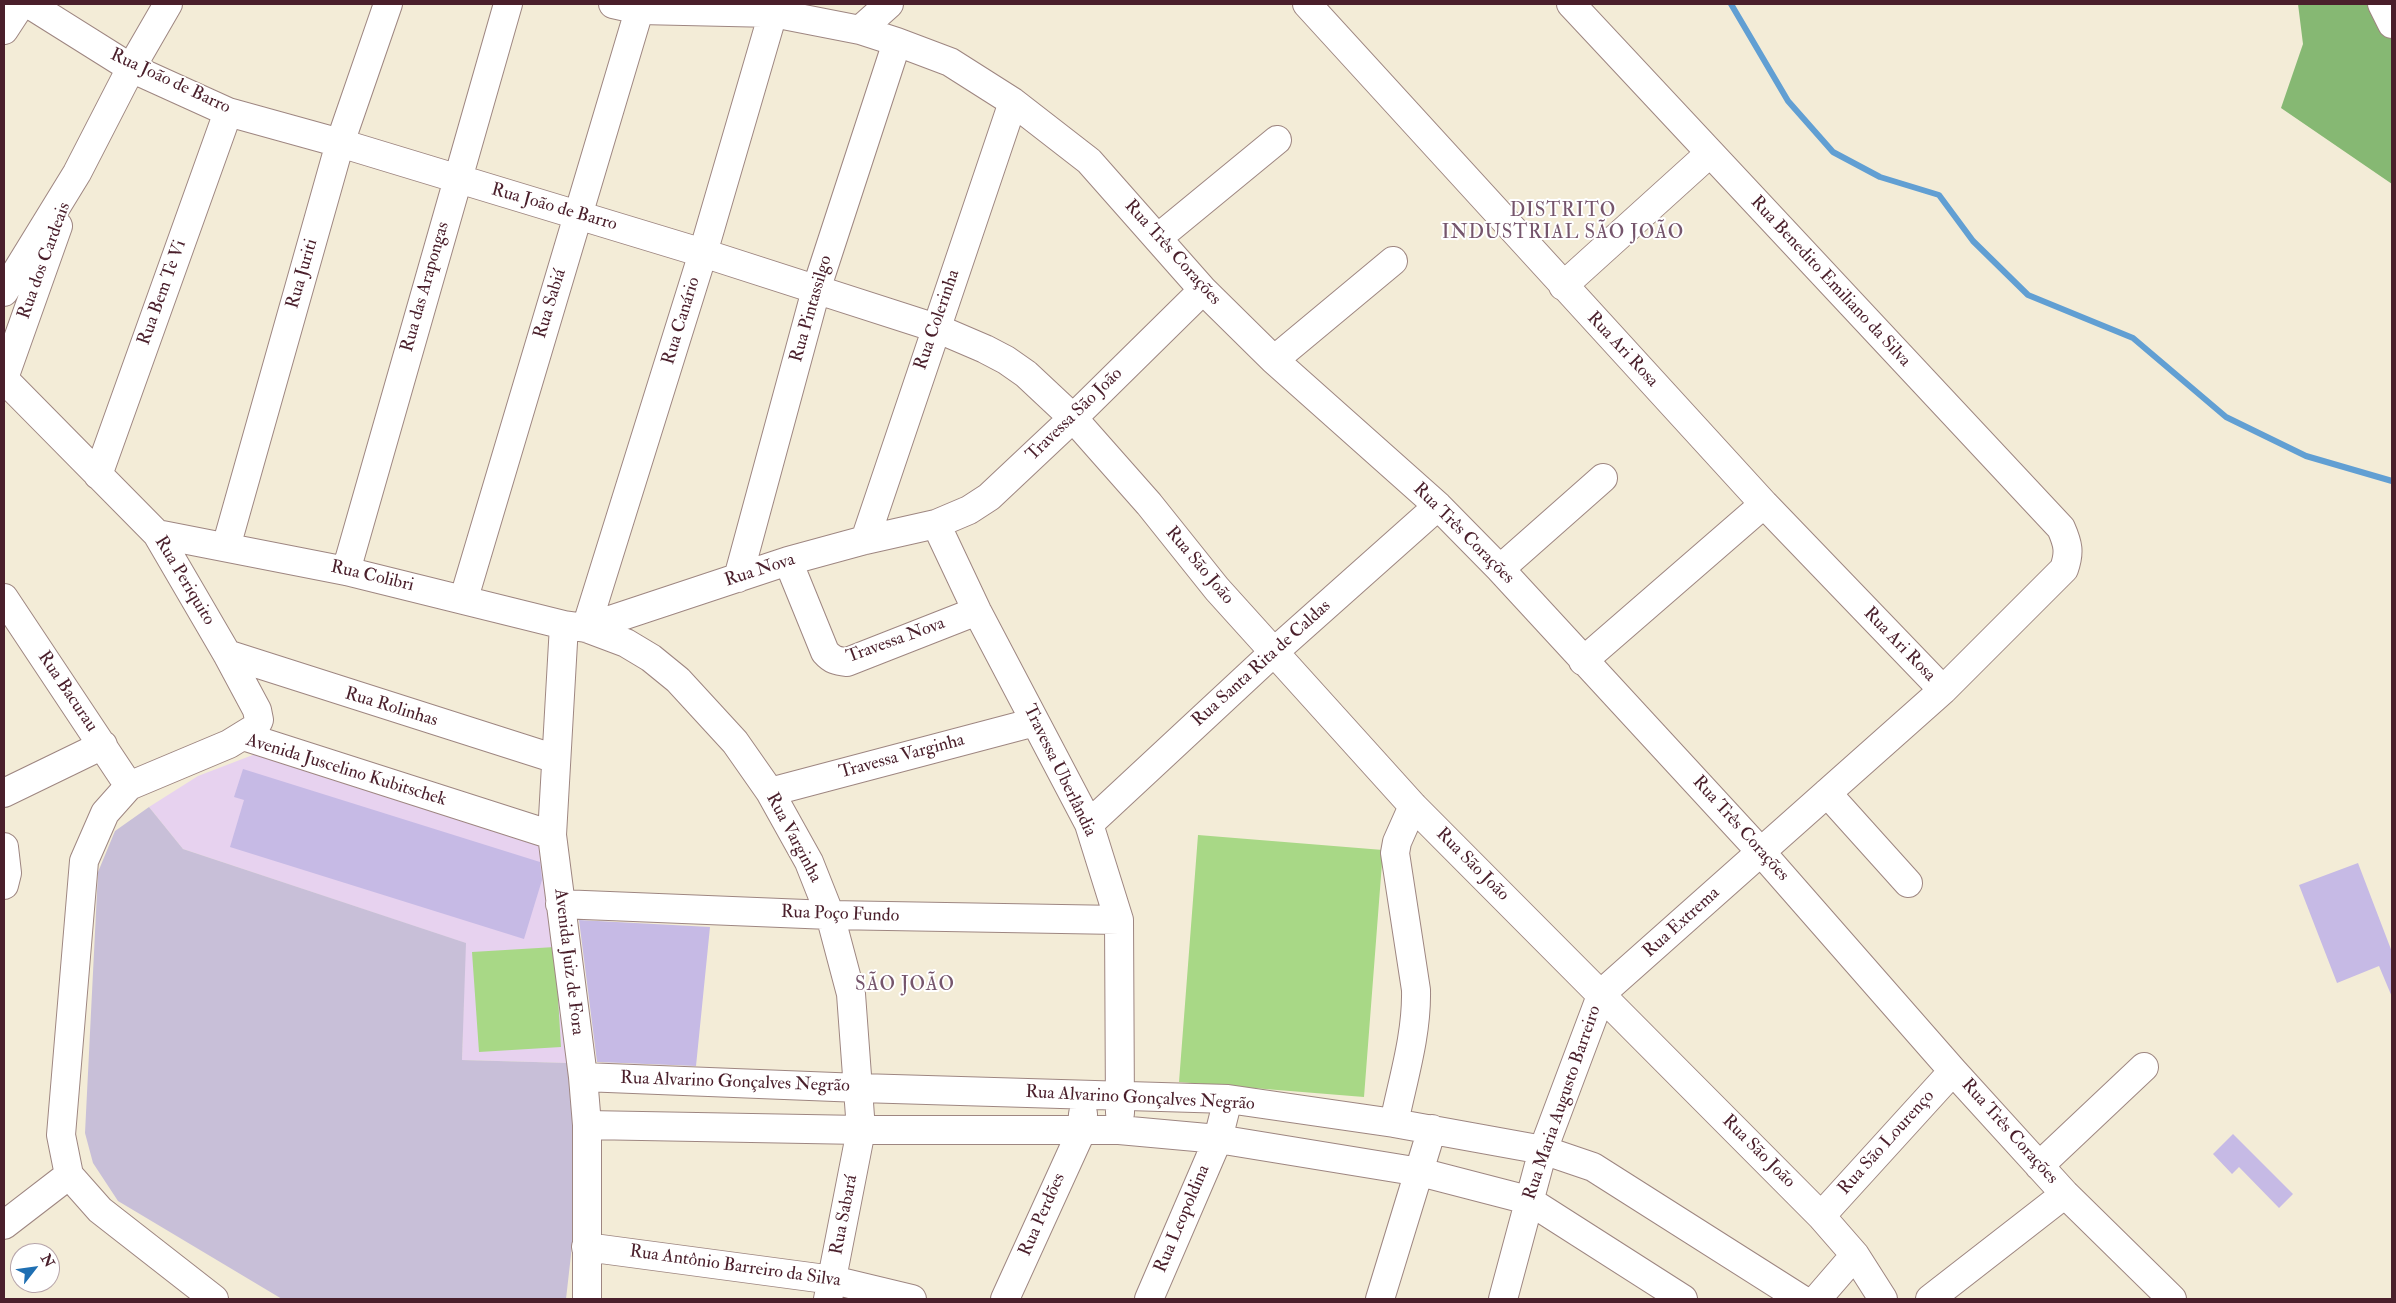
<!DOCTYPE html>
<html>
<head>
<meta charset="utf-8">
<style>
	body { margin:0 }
	#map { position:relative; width:2396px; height:1303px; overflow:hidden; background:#f3ecd7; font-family:"IM FELL Double Pica",serif }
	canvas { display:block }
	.frame { position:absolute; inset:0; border:5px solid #4a1f2b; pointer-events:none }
	.north { position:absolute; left:10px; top:1243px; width:50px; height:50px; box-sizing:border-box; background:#fff; border:1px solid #b7a5aa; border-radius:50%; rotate:60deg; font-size:14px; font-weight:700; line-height:20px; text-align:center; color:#4a1f2b }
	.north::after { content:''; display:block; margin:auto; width:18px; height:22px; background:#1f6fb2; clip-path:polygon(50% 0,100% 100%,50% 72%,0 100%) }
</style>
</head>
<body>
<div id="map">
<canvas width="2396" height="1303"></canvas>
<div class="frame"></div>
<div class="north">N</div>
</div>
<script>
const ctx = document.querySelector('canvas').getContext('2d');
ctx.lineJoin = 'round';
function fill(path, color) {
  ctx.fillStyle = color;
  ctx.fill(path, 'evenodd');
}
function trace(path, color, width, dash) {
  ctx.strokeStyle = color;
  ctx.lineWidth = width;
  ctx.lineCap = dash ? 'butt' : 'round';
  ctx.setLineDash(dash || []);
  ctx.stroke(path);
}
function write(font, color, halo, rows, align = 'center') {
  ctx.font = font + ' "IM FELL Double Pica",serif';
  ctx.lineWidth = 4;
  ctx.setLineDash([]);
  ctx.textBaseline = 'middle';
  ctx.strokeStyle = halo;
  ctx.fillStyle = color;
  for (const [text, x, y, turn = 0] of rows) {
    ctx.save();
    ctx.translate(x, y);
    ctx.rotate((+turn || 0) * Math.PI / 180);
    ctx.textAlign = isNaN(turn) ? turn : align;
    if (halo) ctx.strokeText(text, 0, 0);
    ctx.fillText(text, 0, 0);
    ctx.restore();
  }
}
fill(new Path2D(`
	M258,753L549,843L569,1063L462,1060L465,943L183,849L149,807L198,776Z`), '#e7d2ef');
fill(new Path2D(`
	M149,807L183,849L466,943L462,1060L569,1063L576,1118L573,1237L566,1299H282L118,1201L93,1163L85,1133L98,872L115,831Z`), '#c8bfd8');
fill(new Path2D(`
	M1198,835L1383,850L1364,1097L1179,1082Z
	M555,947L561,1047L479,1052L472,952Z`), '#a8d886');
fill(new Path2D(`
	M2298,4H2392V184L2281,108L2303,44Z`), '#86b873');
trace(new Path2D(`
	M1731,4L1788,101L1833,152L1880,177L1939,195L1973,241L2028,295L2133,338L2226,417L2306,456L2392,481`), '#619fd3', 6);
fill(new Path2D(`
	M243,769L540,862L542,880L524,939L230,847L244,800L234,797Z
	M2358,863L2392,952V997L2379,966L2337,983L2299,885Z
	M579,920L710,927L696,1066L597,1062Z
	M2233,1134L2293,1194L2279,1208L2239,1167L2232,1174L2213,1154Z`), '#c6bae5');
const minor = new Path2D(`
	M29,4L131,68L228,112L340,143L703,253L936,328L985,349L1006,360L1026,374L1073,418L1149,504L1217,589L1413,806L1821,1216L1855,1255L1883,1299
	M613,4L640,10L773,13L860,30L897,42L950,62L1013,102L1089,161L1203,290L1274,360L1438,506L1500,569L1761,852L1953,1071L2065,1194L2172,1299
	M1307,4L1764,504L1943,690
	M2382,4L2392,24
	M4,30L21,4
	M860,30L889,4
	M1159,237L1277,140
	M1563,286L1710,153
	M4,292L77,173L131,68L168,4
	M1274,360L1393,261
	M4,378L58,226
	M4,379L157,534L227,654L257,710L259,720L255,728L229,744L129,786L105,813L84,861L61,1135L69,1175
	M98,475L228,112
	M936,524L977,611L1089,824L1119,920L1120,1113
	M157,534L346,571L564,625L586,628L626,643L651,658L678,680L735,742L770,792L809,862L830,915L851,994L861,1130L828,1299
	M865,540L1013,102
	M226,547L340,143L388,4
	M788,561L825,652C832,660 837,661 847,662L977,611
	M1500,569L1603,478
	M346,571L508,4
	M738,578L816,290L897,42
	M4,598L129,786
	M464,598L641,4
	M564,625L552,835L583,1077L587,1125V1299
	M586,628L788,561L865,540L936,524L969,510L989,497L1073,418L1203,290
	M586,628L703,253L773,13
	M227,654L556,759
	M1583,661L1764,504
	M243,736L552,835
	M770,792L1035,722
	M4,793L103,745
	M1827,793L1908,883
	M1089,824L1274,652L1438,506
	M4,847L7,873L4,885
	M560,904L830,915L1119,920
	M583,1077L860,1088L1228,1099L1394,1123L1543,1150L1593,1167L1801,1299
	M1394,1123C1403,1079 1417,1035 1416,990L1395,853L1397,842L1413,806
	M587,1125L861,1130H1119L1218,1139L1420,1172L1528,1200L1683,1299
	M2039,1166L2144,1067
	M69,1175L100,1210L214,1299
	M1821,1216L1953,1071
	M4,1225L69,1175
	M586,1247L833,1280L912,1299
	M1005,1299L1082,1130L1083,1114
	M1149,1299L1218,1139L1228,1099
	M1380,1299L1432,1129
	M1503,1299L1543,1150L1602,993L1943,690L2064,569C2070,552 2068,544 2061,528L1571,4
	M1817,1299L1855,1255
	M1930,1299L2065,1194`);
trace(minor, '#9e8681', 30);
trace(minor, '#fff', 28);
write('18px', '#4a1f2b', '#fff', [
	["Rua João de Barro",170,82,25],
	["Rua João de Barro",554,208,16],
	["Rua Três Corações",1172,253,48],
	["Rua dos Cardeais",45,261,-70],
	["Rua Juriti",303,274,-74],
	["Rua Benedito Emiliano da Silva",1830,282,47],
	["Rua das Arapongas",426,287,-74],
	["Rua Bem Te Vi",163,293,-70],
	["Rua Sabiá",551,304,-73],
	["Rua Pintassilgo",812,309,-74],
	["Rua Colerinha",938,320,-71],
	["Rua Canário",682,321,-73],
	["Rua Ari Rosa",1622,350,47],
	["Travessa São João",1075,415,-44],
	["Rua Três Corações",1463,534,45],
	["Rua São João",1199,566,50],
	["Rua Nova",760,571,-18],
	["Rua Colibri",372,577,13],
	["Rua Periquito",184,581,59],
	["Travessa Nova",896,641,-20],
	["Rua Ari Rosa",1899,645,46],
	["Rua Santa Rita de Caldas",1262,664,-42],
	["Rua Bacurau",67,692,56],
	["Rua Rolinhas",391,708,17],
	["Travessa Varginha",902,757,-15],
	["Avenida Juscelino Kubitschek",346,771,17],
	["Travessa Uberlândia",1059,771,64],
	["Rua Três Corações",1740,829,48],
	["Rua Varginha",793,838,62],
	["Rua São João",1472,865,45],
	["Rua Poço Fundo",840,915,2],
	["Rua Extrema",1682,923,-42],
	["Avenida Juiz de Fora",568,962,83],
	["Rua Alvarino Gonçalves Negrão",735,1083,2],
	["Rua Alvarino Gonçalves Negrão",1140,1099,3],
	["Rua Maria Augusto Barreiro",1563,1103,-71],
	["Rua Três Corações",2009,1132,48],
	["Rua São Lourenço",1887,1143,-48],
	["Rua São João",1758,1152,45],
	["Rua Sabará",845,1215,-79],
	["Rua Perdões",1043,1215,-66],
	["Rua Leopoldina",1183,1219,-67],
	["Rua Antônio Barreiro da Silva",735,1267,8]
]);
ctx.letterSpacing = '1px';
write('19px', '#75556c', '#fff', [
	["DISTRITO",1563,212],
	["INDUSTRIAL SÃO JOÃO",1563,234],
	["SÃO JOÃO",905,986]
]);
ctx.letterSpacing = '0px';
</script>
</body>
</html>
